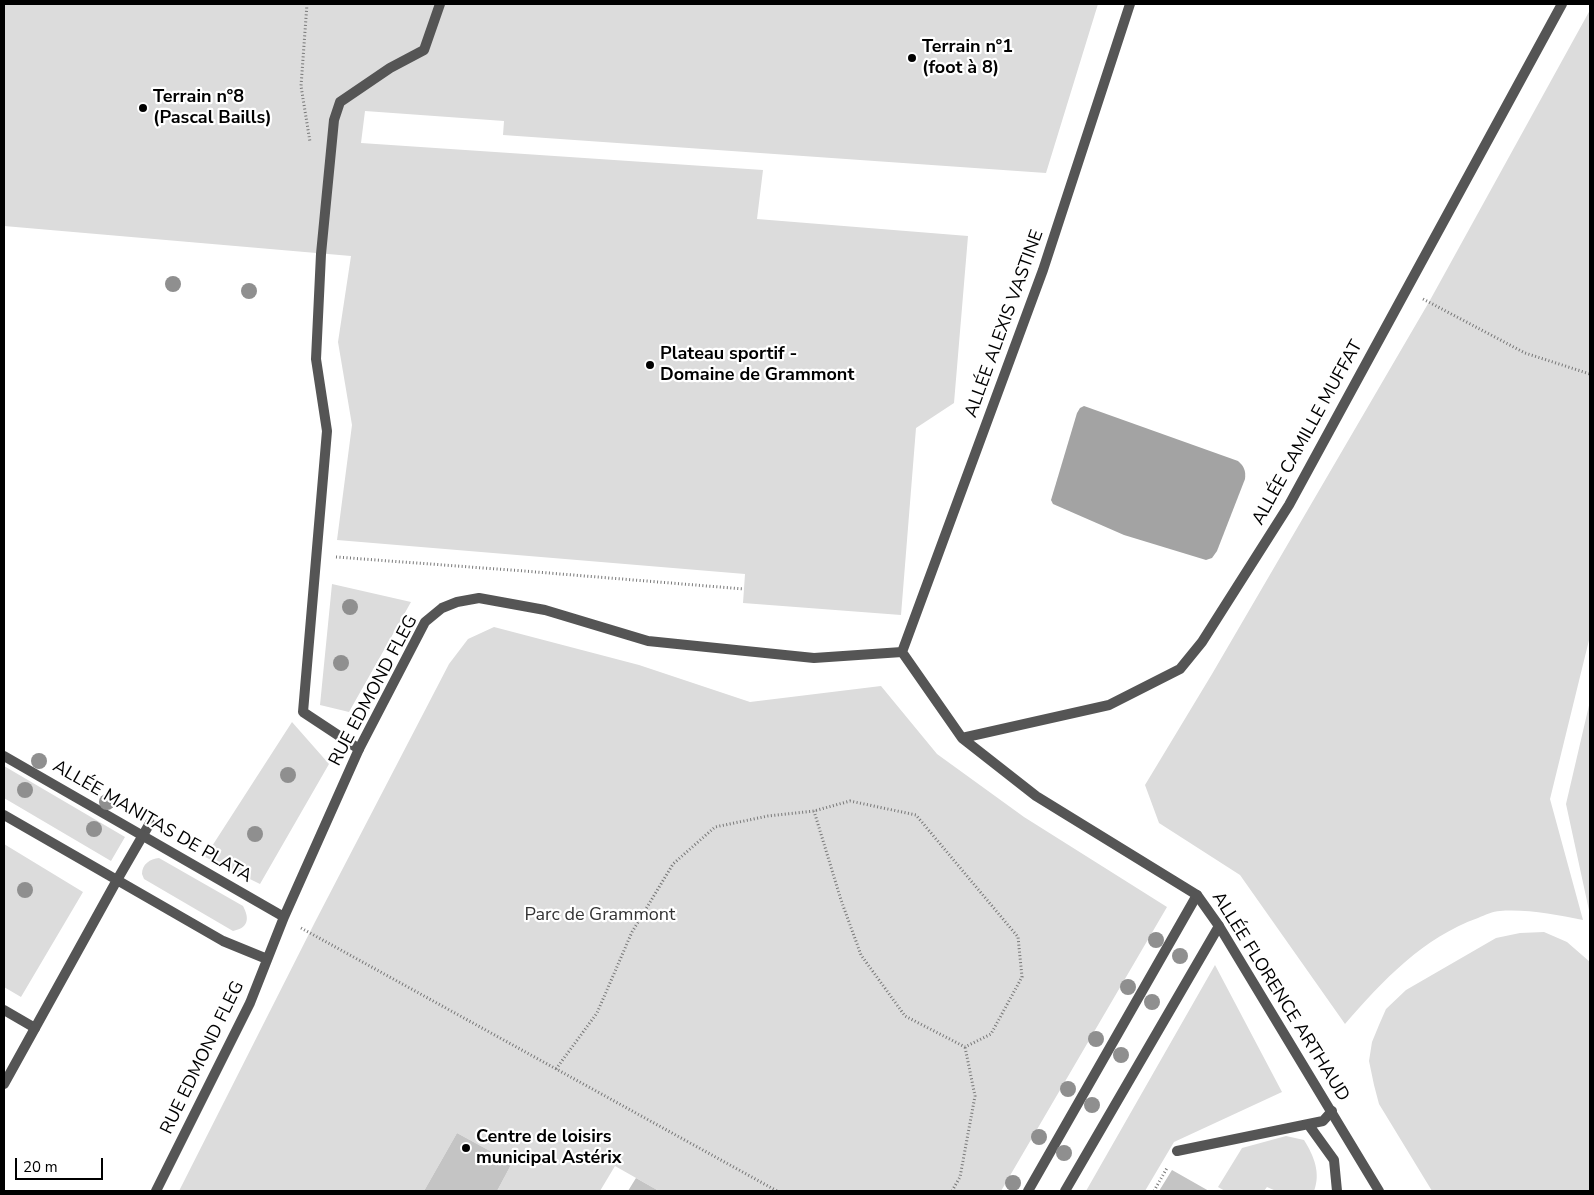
<!DOCTYPE html>
<html>
<head>
<meta charset="utf-8">
<style>
	body { margin:0 }
	#map { position:relative; width:1594px; height:1195px; overflow:hidden; background:#fff; font-family:"Nunito Sans",sans-serif }
	canvas { display:block }
	.frame { position:absolute; inset:0; border:5px solid #000; pointer-events:none }
	.scale { position:absolute; left:15px; top:1158px; width:88px; height:22px; box-sizing:border-box; border:2px solid #000; border-top:0; padding-left:6px; font-size:15px; line-height:18px; white-space:nowrap; color:#000; -webkit-text-stroke:4px #fff; paint-order:stroke }
</style>
</head>
<body>
<div id="map">
<canvas width="1594" height="1195"></canvas>
<div class="frame"></div>
<div class="scale">20 m</div>
</div>
<script>
const ctx = document.querySelector('canvas').getContext('2d');
ctx.lineJoin = 'round';
function fill(path, color) {
  ctx.fillStyle = color;
  ctx.fill(path, 'evenodd');
}
function trace(path, color, width, dash) {
  ctx.strokeStyle = color;
  ctx.lineWidth = width;
  ctx.lineCap = dash ? 'butt' : 'round';
  ctx.setLineDash(dash || []);
  ctx.stroke(path);
}
function write(font, color, halo, rows, align = 'center') {
  ctx.font = font + ' "Nunito Sans",sans-serif';
  ctx.lineWidth = 4.5;
  ctx.setLineDash([]);
  ctx.textBaseline = 'middle';
  ctx.strokeStyle = halo;
  ctx.fillStyle = color;
  for (const [text, x, y, turn = 0] of rows) {
    ctx.save();
    ctx.translate(x, y);
    ctx.rotate((+turn || 0) * Math.PI / 180);
    ctx.textAlign = isNaN(turn) ? turn : align;
    if (halo) ctx.strokeText(text, 0, 0);
    ctx.fillText(text, 0, 0);
    ctx.restore();
  }
}
fill(new Path2D(`
	M4,4H1098L1046,173L503,135L504,121L365,111L361,143L763,170L757,219L968,236L954,403L916,428L901,615L743,603L745,574L337,540L352,425L338,342L351,256L4,226Z
	M1590,10V636L1550,799L1583,920C1556,915 1528,909 1500,911C1493,911 1485,915 1478,918C1424,937 1382,981 1345,1024L1240,875L1159,823L1145,785L1212,674L1429,302Z
	M332,584L411,602L349,712L320,705Z
	M494,627L639,665L750,702L881,686L937,754L1024,817L1167,907L1001,1191H659L615,1166L600,1191H497L512,1163L457,1133L424,1191H179L315,922L449,664L468,639Z
	M1590,701V915L1566,804Z
	M292,722L329,764L260,884L205,857Z
	M4,766L125,837L111,861L4,798Z
	M4,844L83,892L21,997L4,987Z
	M159,858L243,906C250,919 248,928 233,931L144,879L142,874C142,864 150,859 159,858Z
	M1544,932L1567,942L1590,962V1191H1432L1379,1104L1374,1085L1369,1061L1372,1042L1379,1025L1386,1009L1406,990L1496,938L1520,933Z
	M1215,965L1282,1092L1174,1142L1145,1191H1086Z
	M1286,1136L1304,1140C1314,1156 1321,1173 1314,1191H1276L1267,1187L1264,1191H1225L1218,1187L1242,1148Z`), '#dcdcdc');
fill(new Path2D(`
	M1084,406L1238,461C1244,466 1246,471 1245,479L1217,551L1212,558L1206,560L1124,535L1053,504L1051,500L1077,413L1080,408Z`), '#a3a3a3');
fill(new Path2D(`
	M457,1133L512,1163L497,1191H424Z
	M1172,1170L1209,1191H1159Z
	M636,1178L659,1191H628Z`), '#c4c4c4');
trace(new Path2D(`
	M307,4L301,86L310,142
	M1423,299L1525,353L1590,374
	M336,557L524,571L744,589
	M301,928L777,1191
	M556,1069L597,1013L632,932L673,864L715,827L768,816L814,811L850,801L916,815L1018,937L1022,977L991,1034L965,1047L905,1016L861,955L841,900L814,811
	M952,1191L960,1177L975,1096L965,1047
	M1154,1191L1167,1168`), '#777', 3, [1, 2.5]);
trace(new Path2D(`
	M359,749L303,712L327,431L316,359L321,254L334,120L340,102L390,68L424,50L440,4
	M117,880L150,823
	M4,1010L35,1028
	M1308,1124L1334,1160L1337,1191
	M1177,1151L1323,1121L1332,1111
	M1028,1191L1197,895
	M1065,1191L1219,926`), '#555', 10);
trace(new Path2D(`
	M902,652L962,738L1036,796L1197,895L1219,926L1379,1191
	M902,652L1043,270L1130,4
	M962,738L1109,705L1180,669L1202,642L1289,505L1562,4
	M4,756L284,917
	M4,815L223,941L267,959
	M4,1084L117,880
	M156,1191L250,1003L284,917L359,749L425,622L442,608L457,602L479,598L545,610L648,641L814,658L902,652`), '#555', 10);
ctx.fillStyle = '#8f8f8f';
for (const [x, y] of [
	[173,284],
	[249,291],
	[350,607],
	[341,663],
	[39,761],
	[288,775],
	[25,790],
	[107,802],
	[94,829],
	[255,834],
	[25,890],
	[1156,940],
	[1180,956],
	[1128,987],
	[1152,1002],
	[1096,1039],
	[1121,1055],
	[1068,1089],
	[1092,1105],
	[1039,1137],
	[1064,1153],
	[1013,1183]
]) {
  ctx.beginPath();
  ctx.arc(x, y, 8, 0, 2 * Math.PI);
  ctx.fill();
}
for (const [x, y, r, color] of [
	[912,58,5,"#000"],
	[143,108,5,"#000"],
	[650,365,5,"#000"],
	[466,1148,5,"#000"]
]) {
  const dot = new Path2D();
  dot.arc(x, y, r, 0, 2 * Math.PI);
  ctx.fillStyle = color;
  ctx.fill(dot);
  trace(dot, '#fff', 2);
}
write('bold 18px', '#000', '#fff', [
	["Terrain n°1",922,48],
	["(foot à 8)",922,69],
	["Terrain n°8",153,98],
	["(Pascal Baills)",153,119],
	["Plateau sportif -",660,355],
	["Domaine de Grammont",660,376],
	["Centre de loisirs",476,1138],
	["municipal Astérix",476,1159]
], 'left');
write('18px', '#000', '#fff', [
	["ALLÉE ALEXIS VASTINE",1005,324,-70],
	["ALLÉE CAMILLE MUFFAT",1308,433,-61],
	["RUE EDMOND FLEG",374,691,-62],
	["ALLÉE MANITAS DE PLATA",152,822,30],
	["ALLÉE FLORENCE ARTHAUD",1280,997,58],
	["RUE EDMOND FLEG",203,1058,-64]
]);
write('18px', '#333', '#fff', [
	["Parc de Grammont",600,916]
]);
</script>
</body>
</html>
